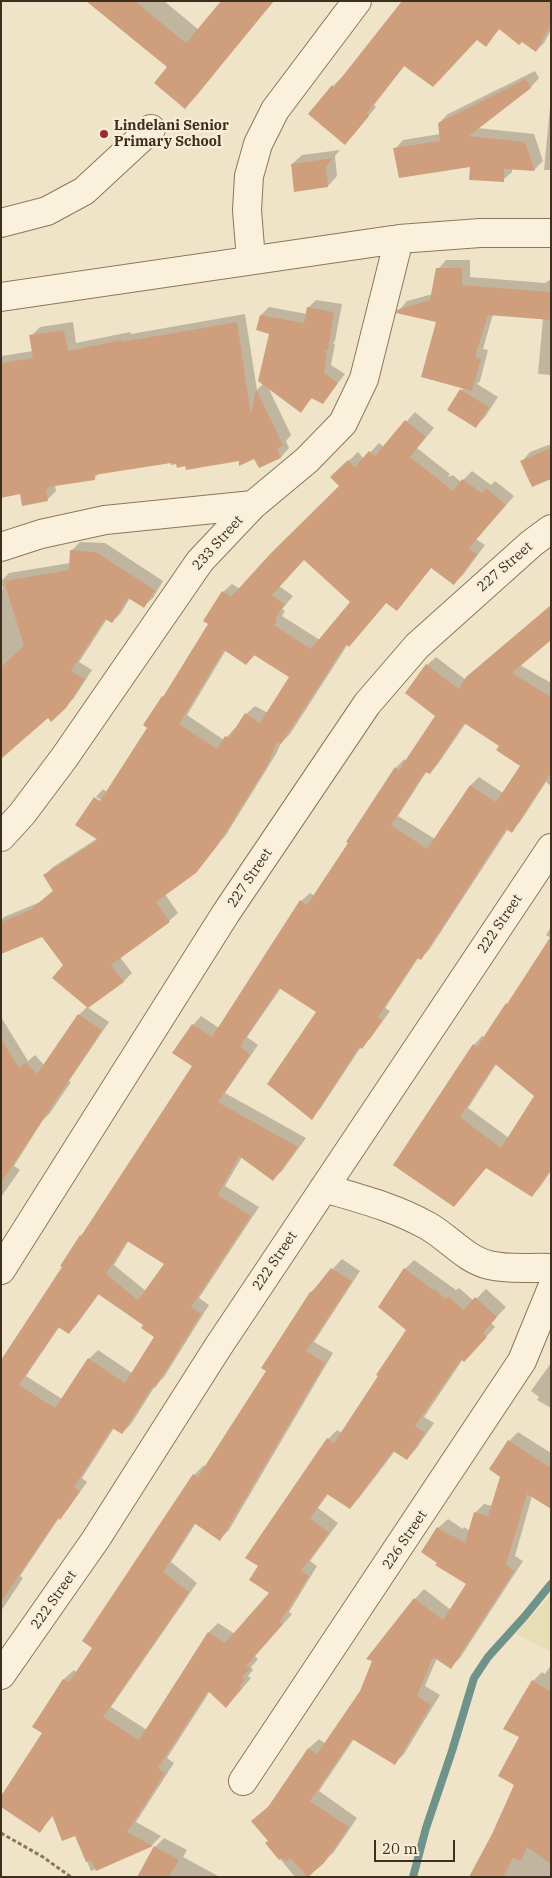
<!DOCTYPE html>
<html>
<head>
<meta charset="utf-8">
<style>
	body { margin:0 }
	#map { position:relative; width:552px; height:1878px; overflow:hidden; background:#f0e4c8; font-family:"IBM Plex Serif",serif }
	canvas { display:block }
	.frame { position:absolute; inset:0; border:2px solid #3d2e20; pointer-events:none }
	.scale { position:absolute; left:374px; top:1840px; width:81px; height:22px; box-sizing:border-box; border:2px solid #3d2e20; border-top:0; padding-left:6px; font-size:15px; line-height:18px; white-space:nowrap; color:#3d2e20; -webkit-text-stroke:4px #f7eed8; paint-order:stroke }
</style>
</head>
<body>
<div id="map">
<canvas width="552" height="1878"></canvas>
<div class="frame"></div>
<div class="scale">20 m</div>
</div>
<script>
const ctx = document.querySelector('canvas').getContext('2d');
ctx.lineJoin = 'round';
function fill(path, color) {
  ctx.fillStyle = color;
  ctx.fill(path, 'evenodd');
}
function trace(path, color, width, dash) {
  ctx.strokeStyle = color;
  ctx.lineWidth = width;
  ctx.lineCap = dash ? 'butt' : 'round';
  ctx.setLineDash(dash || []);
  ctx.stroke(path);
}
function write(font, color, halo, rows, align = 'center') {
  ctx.font = font + ' "IBM Plex Serif",serif';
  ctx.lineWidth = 4.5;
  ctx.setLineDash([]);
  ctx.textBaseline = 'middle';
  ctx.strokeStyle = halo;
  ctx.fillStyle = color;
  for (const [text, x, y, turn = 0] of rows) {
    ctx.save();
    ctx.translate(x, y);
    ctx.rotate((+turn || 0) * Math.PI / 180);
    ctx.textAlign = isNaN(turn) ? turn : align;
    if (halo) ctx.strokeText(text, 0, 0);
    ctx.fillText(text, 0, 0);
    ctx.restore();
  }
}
fill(new Path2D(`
	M551,1595V1652L516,1634Z`), '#e6deb5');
fill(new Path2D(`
	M88,1H164L199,30L273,1L198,94L185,107L168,67Z
	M551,1V30L544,43L536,51L500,28L486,45L477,39L405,65L374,105L376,107L353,135L333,86L341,78L342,79Z
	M535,71L539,78L531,87L477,128L534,134L543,161L535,169L512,168V172L503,180L471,165L395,149L403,140L440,134L439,123L448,114Z
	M550,107H551V170H544Z
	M340,150L335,156L337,176L328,186L295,190L292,164L302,155Z
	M446,260H470V277L545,283L551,279V375L538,374L543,318L493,314L483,349L488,350L480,381L477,384L498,397L485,417L476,426L449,409L464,387L438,321L399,310L407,301L433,294L438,269Z
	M316,300L342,304L335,341L333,343L335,344L331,365L345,374L323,402L313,397L301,411L268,387L291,435L286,441L289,448L281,457L260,467L255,457L186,464L172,462L100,472L94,479L55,485L56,491L47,500L21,493L1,497V351L2,356L33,351L31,336L40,327L73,322L76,343L130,332L131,334L245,314L257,390L264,383L270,333L261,315L269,307L307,314L308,308Z
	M415,412L434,428L417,448L450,474L448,477L453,475L461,482L472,471L491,485L495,481L514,496L476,539L485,545L463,575L454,583L432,567L397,609L387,602L357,637L348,644L290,734L281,743L276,754L226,835L195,872L165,894L178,913L169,921L120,957L132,973L123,982L64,965L42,936L1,939V920L4,917L40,902L54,890L45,875L53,867L98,838L95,799L106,803L96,797L103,789L107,792L149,728L163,697L209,624L223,592L232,584L240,589L340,486L332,477L358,452L364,459L379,443L384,447ZM304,558L352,602L320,640L282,616L285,611L282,609L293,596L279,586ZM226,650L246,664L256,654L291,677L268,713L255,706L246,714L236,729L235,728L224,740L187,715Z
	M551,444V477L522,461L530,452Z
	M80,542L105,543L163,581L153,598L144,606L130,598L121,613L112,622L107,619L79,662L92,670L74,698L65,707L48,716L1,757V590H3L1,581L9,573L70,563L71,551Z
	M436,657L466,680L520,665L551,683V786L546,782L520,822L512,831L508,829L429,950L421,958L419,957L385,1008L390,1011L370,1039L361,1047L320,1109L311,1118L318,1012L281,988L247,1037L258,1045L225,1093L306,1138L282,1171L273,1179L242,1157L225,1186L259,1207L199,1298L209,1305L164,1377L155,1386L131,1424L122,1433L114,1428L82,1478L87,1482L68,1509L59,1518L20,1576L23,1578L1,1611V1362L64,1267L62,1266L81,1236L86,1230L194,1065L193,1025L201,1016L219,1028L301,901L310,893L315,896L350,843L396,768L404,759L407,761L437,716L427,665ZM466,723L501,745L521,765L503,793L479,777L471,785L435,839L398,816L427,771L430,773L438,764ZM129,1240L165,1263L146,1291L114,1265ZM99,1294L144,1325L156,1336L132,1373L98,1350L89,1359L62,1399L26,1376L60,1326L69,1333L77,1324Z
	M551,927V1053L497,1063L468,1108L509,1138L551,1076V1171L540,1187L532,1196L487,1167L454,1205L394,1165L474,1045L482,1036L485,1038L512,999L551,938L546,935Z
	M87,1007L109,1022L69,1081L71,1082L50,1113L43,1120L14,1166L20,1170L1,1197V1017L28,1061L35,1055L45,1066L79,1015Z
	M342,1259L360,1271L314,1342L333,1353L229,1530L220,1539L196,1523L171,1562L197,1583L111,1707L147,1730L209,1632L218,1623L235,1634L271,1593L328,1439L337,1430L342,1433L408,1330L405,1269L414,1260L456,1290L459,1288L474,1301L486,1289L506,1307L491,1323L495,1327L473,1351L463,1359L424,1417L434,1423L416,1449L407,1459L395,1451L359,1498L349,1508L328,1494L318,1508L338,1523L310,1561L317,1566L289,1612L292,1614L255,1656L258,1659L251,1667L253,1670L248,1676L251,1678L235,1697L210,1691L167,1758L174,1763L136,1822L161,1836L152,1845L91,1871L76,1834L53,1816L40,1831L43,1733L34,1727L64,1679L74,1670L77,1673L94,1647L84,1640L194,1475L204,1465L206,1467L268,1371L311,1292Z
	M551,1363V1408L537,1400L539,1397L531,1391Z
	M518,1432L551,1453V1502L532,1496L515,1556L523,1561L460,1658L451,1667L437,1658L425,1686L440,1695L404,1754L395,1763L354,1739L319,1791L357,1818L334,1852L308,1877H295L267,1843L270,1841L253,1821L271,1804L309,1748L319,1739L326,1744L361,1691L415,1599L424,1589L451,1610L468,1584L438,1528L448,1519L463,1529L464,1527L470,1531L475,1513L484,1504L492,1506L502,1476L509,1441Z
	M551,1665V1877H470L494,1834L515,1784L520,1736L504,1729L533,1681L542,1672L545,1674Z
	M164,1838L187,1850L183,1857L220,1877H138L155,1847Z`), '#0003');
trace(new Path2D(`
	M413,1877L426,1828L452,1751L474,1678L488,1657L525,1616L551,1584`), '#6f938a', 8);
fill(new Path2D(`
	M86,1H135L186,43L221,1H274L185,109L154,83L167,67Z
	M402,1H551V24L536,52L522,42L519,45L499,29L486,47L477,40L433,87L404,66L367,113L369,116L345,145L308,114L332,85L334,87Z
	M526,79L531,88L469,136L525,142L535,171L504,169V182L469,180L470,167L399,178L393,148L440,141L438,123Z
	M333,158L326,167L328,187L294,192L291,164Z
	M436,268H462V285L551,292V320L488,315L475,357L481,359L472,391L421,377L436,322L396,313L397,310L430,300Z
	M307,307L334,312L328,350L323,349L327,353L324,373L338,383L323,404L311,398L301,413L258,381L269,334L256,330L260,315L304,323Z
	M237,322L251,414L256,389L283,445L277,449L281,458L259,468L254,459L239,466V461L186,470L185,466L177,468L176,464L171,465V463L94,475L95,480L48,487V489L46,490L48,501L22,506L20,494L1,498V363L33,358L29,335L64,330L68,351L122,340V342Z
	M460,389L489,407L476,428L447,410Z
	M405,420L426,437L410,457L443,483L442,484L443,483L453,491L462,479L482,493L486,488L506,505L469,548L477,554L454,585L431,568L397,611L386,603L349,647L346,644L281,744L277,742L268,764L217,846L196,873L156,902L170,922L111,965L124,982L88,1008L52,978L63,965L42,937L1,954V922L30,910L53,891L43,875L98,840L75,825L94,797L100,801L147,728L143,725L162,696L163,697L208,624L203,621L222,591L231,597L271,553L339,486L330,477L348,460L355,467L369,451L375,456ZM304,560L350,602L311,649L274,625L277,620L275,618L285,605L272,595ZM224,650L246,665L254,655L289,677L260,723L245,713L229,738L225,736L217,749L179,724Z
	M551,448V479L532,487L520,461Z
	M70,550L96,552L155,590L144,608L128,598L112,623L105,619L71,671L85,679L66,708L51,722L48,718L1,759V667L24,646L4,581L69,570Z
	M551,605V640L512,673L551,697V772L512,833L506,829L421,960L417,958L378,1017L382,1021L362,1049L359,1047L312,1120L267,1084L316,1012L279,988L240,1046L250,1055L218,1102L298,1147L273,1181L239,1156L218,1195L251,1216L191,1307L201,1314L155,1388L153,1386L122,1434L112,1428L74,1487L80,1491L60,1520L58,1518L1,1602V1360L62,1267L60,1266L80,1235L81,1236L192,1066L172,1053L192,1024L212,1037L300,900L307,905L348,843L346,842L395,767L399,770L435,716L405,693L426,664L459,689L466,677ZM464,723L499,746L496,750L520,766L496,802L470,785L427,849L391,825L425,772L430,774ZM127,1241L164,1264L138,1300L106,1274ZM98,1294L143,1325L141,1328L154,1337L125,1383L88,1358L55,1408L19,1385L58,1327L69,1334Z
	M551,936V1169L532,1197L486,1168L454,1207L393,1165L473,1044L477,1047L506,1003L507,1004ZM495,1064L534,1096L501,1148L460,1117Z
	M78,1014L102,1030L1,1183V1038L19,1068L26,1062L37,1074Z
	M331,1268L352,1281L306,1351L325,1363L220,1541L194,1523L163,1572L189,1592L103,1717L139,1740L208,1632L225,1643L269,1593L249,1580L258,1566L245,1558L327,1438L334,1443L378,1376L376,1375L406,1330L378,1307L404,1268L433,1290L434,1289L446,1299L448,1296L464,1310L475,1297L497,1317L483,1333L487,1337L464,1362L461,1359L415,1426L425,1433L407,1460L393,1451L350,1509L327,1494L310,1518L329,1533L301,1571L309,1576L280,1622L283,1624L246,1666L250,1669L242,1677L245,1680L240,1686L242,1688L226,1708L208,1691L158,1768L165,1773L127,1832L153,1846L96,1871L91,1860L86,1862L75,1836L62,1841L52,1815L40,1833L1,1807V1796L42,1733L32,1727L63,1679L69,1682L92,1648L82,1641L193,1474L198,1477L266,1371L261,1368L310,1292H312Z
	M508,1440L551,1468V1509L527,1494L506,1565L514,1571L451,1669L433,1657L417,1696L431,1705L395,1765L352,1739L310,1801L349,1827L324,1863L308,1877L290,1858L286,1862L282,1858L279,1860L265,1843L268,1841L251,1821L268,1807L308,1748L317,1754L360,1691L372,1661L366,1659L414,1598L443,1620L466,1584L435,1565L437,1563L421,1552L437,1527L453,1537L454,1536L465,1543L474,1512L488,1516L500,1477L489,1469Z
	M532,1680L551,1692V1864L527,1847L521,1861L513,1858L503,1877H469L492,1834L514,1785L498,1776L519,1737L503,1729Z
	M154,1846L179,1860L169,1877H137Z`), '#cf9f7d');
const minor = new Path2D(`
	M1,223L47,211L84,191L151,129
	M251,260L247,210L249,176L258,144L275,110L357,1
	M1,297L399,239L480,233H551
	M1,547L41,534L105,520L253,505
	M1,837L22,814L64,758L200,561L253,505L307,460L343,423L364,379L399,239
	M324,1188C361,1199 394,1207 428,1226C449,1238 465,1259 489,1265C508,1270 531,1267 551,1268
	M1,1270L226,913L367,704L417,646L532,543L551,529
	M1,1675L96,1539L218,1347L551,848
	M243,1781L522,1361L551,1290`);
trace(minor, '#8d765c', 30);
trace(new Path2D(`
	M1,1833L43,1857L71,1877`), '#8d765c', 3, [4, 2.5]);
trace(minor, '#faf1dc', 28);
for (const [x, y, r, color] of [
	[104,134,5,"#9e2a2b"]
]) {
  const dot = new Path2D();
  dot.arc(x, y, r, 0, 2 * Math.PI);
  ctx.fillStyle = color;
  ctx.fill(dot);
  trace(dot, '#f7eed8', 2);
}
write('bold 14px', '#3d2e20', '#f7eed8', [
	["Lindelani Senior",114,126],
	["Primary School",114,142]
], 'left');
write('14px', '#3d2e20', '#f7eed8', [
	["233 Street",218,543,-48],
	["227 Street",505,567,-41],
	["227 Street",250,878,-56],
	["222 Street",500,924,-56],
	["222 Street",275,1261,-56],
	["226 Street",405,1540,-56],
	["222 Street",54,1600,-55]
]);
</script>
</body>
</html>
